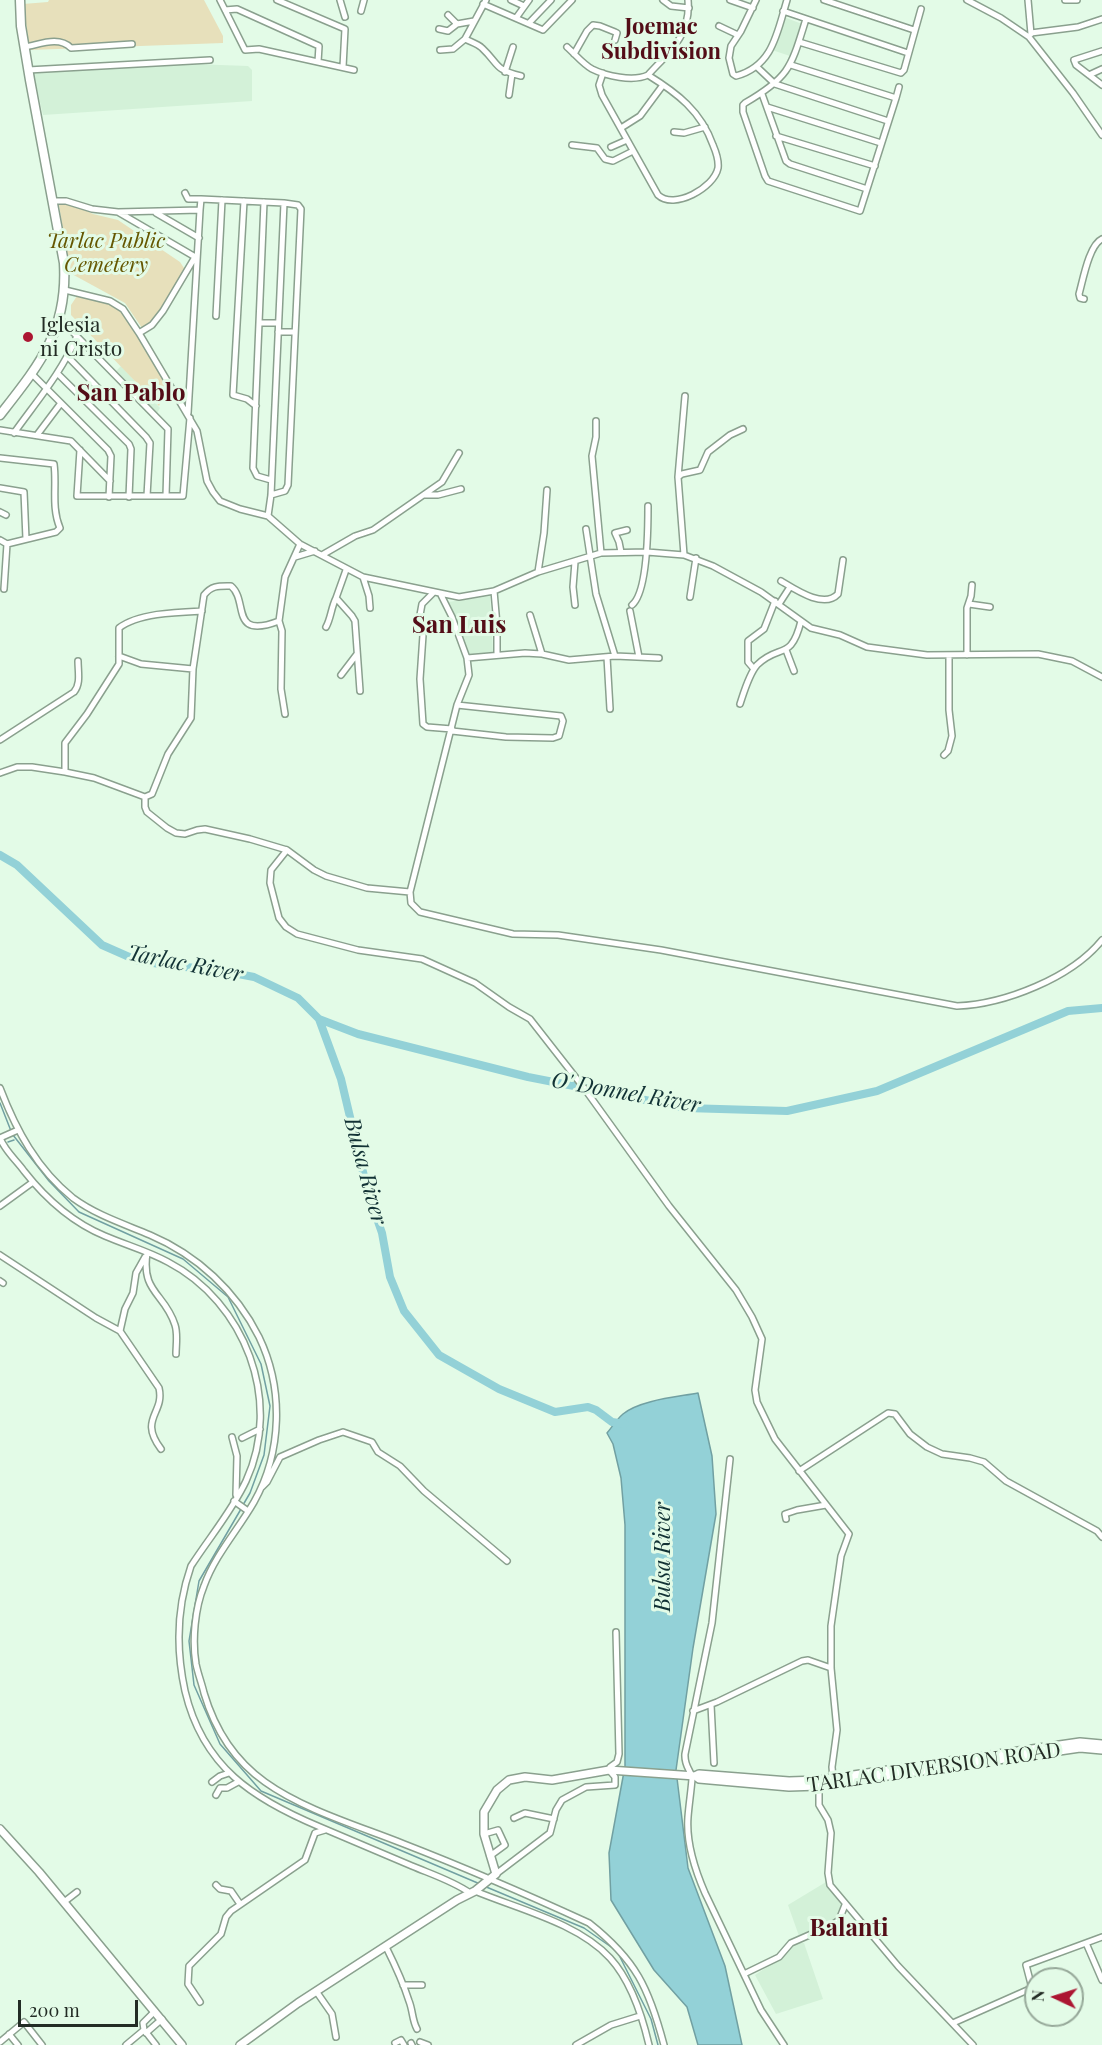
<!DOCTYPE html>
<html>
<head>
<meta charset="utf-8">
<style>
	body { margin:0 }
	#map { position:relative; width:1102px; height:2045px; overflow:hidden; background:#e3fbe7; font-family:"Playfair Display",serif }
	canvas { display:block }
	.north { position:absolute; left:1024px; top:1967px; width:60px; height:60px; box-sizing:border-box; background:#e3fbe7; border:2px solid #96a899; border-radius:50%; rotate:274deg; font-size:16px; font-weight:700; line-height:24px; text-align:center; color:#232c25 }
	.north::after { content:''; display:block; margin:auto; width:21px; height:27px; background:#ac1632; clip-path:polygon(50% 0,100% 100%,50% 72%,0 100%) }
	.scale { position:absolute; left:18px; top:2000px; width:120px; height:27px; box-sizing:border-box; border:3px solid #232c25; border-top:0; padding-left:8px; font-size:18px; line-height:21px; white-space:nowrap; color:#232c25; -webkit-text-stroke:4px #e3fbe7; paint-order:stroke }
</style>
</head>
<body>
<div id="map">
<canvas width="1102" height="2045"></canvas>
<div class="north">N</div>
<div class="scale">200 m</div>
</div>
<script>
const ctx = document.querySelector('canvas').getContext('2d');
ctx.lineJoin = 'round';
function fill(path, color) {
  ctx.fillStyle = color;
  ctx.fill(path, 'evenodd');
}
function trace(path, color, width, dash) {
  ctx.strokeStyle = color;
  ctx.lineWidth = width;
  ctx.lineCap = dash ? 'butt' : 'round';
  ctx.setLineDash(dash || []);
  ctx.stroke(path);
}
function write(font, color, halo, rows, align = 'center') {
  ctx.font = font + ' "Playfair Display",serif';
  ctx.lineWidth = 6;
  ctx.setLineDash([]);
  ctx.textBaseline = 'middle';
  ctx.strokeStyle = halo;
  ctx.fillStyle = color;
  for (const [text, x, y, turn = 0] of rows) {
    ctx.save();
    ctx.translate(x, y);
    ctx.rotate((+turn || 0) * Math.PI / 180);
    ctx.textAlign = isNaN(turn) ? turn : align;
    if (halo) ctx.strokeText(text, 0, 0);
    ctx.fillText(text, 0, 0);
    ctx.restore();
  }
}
fill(new Path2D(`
	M784,17L802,24L790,56L772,50Z
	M192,64L248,66L252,70V101L43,115L33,71Z
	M121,366L160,408L156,415L114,373Z
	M490,596L493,653L468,657L448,602Z
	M826,1882L841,1904L838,1918L832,1922L799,1936L788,1905Z
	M797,1943H804L823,1999L776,2014L755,1975L785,1955L790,1946Z`), '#d3f1d8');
fill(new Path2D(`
	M49,0H204L223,36V43L30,50L23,4L48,2Z
	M72,204L93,214L118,220L180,262L186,271L151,326L144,331L125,303L70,273L59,205Z
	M77,296L112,303L120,311L128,320L167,386L159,406L71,315V305Z`), '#e7e0bb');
const water = new Path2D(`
	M698,1393L712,1456L716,1514L693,1648L676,1770L688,1868L725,1966L742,2045H698L687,2007L654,1970L611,1900L609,1853L625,1766V1525L621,1478L613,1444L607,1433C612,1427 617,1419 623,1414C640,1400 677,1397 698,1393Z`);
fill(water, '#93d1d7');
trace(water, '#71a0a2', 1.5);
trace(new Path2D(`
	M0,1103L11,1131
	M13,1135L49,1181L79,1212L183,1259L228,1297L261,1364L270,1406L264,1455L250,1493L243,1505
	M8,1142L14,1140
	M241,1509L199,1581L189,1641L194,1685L220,1744L261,1791L480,1884
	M484,1886L584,1928L614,1949
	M619,1955L651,2019L658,2045`), '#71a0a2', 1.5);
trace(new Path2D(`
	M0,855L17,865L102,945L136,960L171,966L212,969L254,977L298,998L319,1019L358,1034L528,1077L686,1108L787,1111L877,1091L1068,1011L1102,1008
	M319,1019L341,1079L368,1193L382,1233L390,1277L404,1311L439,1355L499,1389L555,1412L588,1407L596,1410L612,1422L625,1424`), '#93d1d7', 8);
const minor = new Path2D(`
	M220,0L245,50L259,49L354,70
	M277,0L345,29L343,67
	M340,0L345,17
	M511,0L524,6
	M663,0L671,6L689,8
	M730,0L753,8
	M756,0L741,31L731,46L729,58L733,74L736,76C773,66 777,33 787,0
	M824,0L914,30
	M967,0L1001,18L1029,37L1073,93L1102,135
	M1028,0L1031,34
	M1065,0H1077
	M483,4L543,30L572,0
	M225,10L237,9L319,46L318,62
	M361,11L364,0
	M783,11L908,53
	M448,15L457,24
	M516,18L529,0
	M529,23L551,0
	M719,26L738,35
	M439,29L448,31L457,24L474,21
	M1031,33L1078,27L1102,19
	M465,39C471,42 478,44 482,48C500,65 493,69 521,76
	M799,42L901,73L904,70L921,9
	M25,47C41,44 59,36 71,48L132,44
	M567,47C575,54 583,64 592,69C606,76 633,82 648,75C670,51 691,35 688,0
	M440,50L453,49L465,39L486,0
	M1102,51L1074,60L1076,65L1102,85
	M574,54L587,31L593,25L600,26L615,32L617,33L615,40
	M791,65L896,98L860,211L768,181L765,176L743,112V105L745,103C790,77 791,67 806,19
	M757,67L775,84L888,121
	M28,70L210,60
	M505,72L513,47
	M603,73L599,85L602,95L658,195C674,210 714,188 718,168C719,160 716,152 713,145C701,111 677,93 648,75
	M1089,75L1102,69
	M762,94L786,161L790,164L867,189
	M509,95L512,74
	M896,98L899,87
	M767,107L881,143
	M621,128L640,116L663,85
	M674,132L684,133L705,127
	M776,136L875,166
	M572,145L597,148L605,159L613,161L633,151
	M611,147L627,140
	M185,193L188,199H201
	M53,201H66L92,209L118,212L197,258
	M244,201L233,395L247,399L256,406
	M264,202L253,468L257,476L271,480
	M200,210L201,199L284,203L271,495L268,516
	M118,212L200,210L188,413
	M156,213L199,238
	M65,290L110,301L123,309L139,333L197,431L207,481L213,492L220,501L240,509L268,516L300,544L363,577L459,597L494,591L538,572L601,553L647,552L684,555L713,566L761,592L811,628L840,635L867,647L927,655L1038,654L1072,661L1102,677
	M1084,299L1080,298L1079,294C1083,280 1089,245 1102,239
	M216,316L222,200
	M59,318L168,429L166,496
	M259,323H278
	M278,332H295
	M139,333L152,325L163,311L195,257
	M68,357L146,437L150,443L147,496
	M32,374L108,450L111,456L109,497
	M58,374L129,444L131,449L129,497
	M596,421V437L592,456L601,553
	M0,430L71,441L110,481
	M14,433C36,402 62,372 77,336
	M37,435L61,403
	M80,450L77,496H183L190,418
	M0,458L54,464C57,485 51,507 60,528L56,532L11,543L7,544L0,540
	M678,477L685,396
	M0,488L24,492L26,539
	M271,495L285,491L288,485L301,209L298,205L284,203
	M424,495H438L461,489
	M0,512L6,515
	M586,529L596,594L615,656
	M621,552L619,542L615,533L627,530
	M322,555L355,536L373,530L442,482L459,453
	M684,555L678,477L682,474L700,470L708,452L730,435L743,429
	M295,557L315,551
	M575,562L573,587L575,605
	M346,570L336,598L352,616L355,621L360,691
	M538,572L544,533L547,490
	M363,577L369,596L370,608
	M781,581C796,590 824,609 838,594L843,560
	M4,589L7,544
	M494,591L497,625V655
	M433,593L422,604L420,615L423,635L420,679L423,724L427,727L452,729
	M441,595L452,617L467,658L469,675L457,705L410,892L411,903L420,912L513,934L558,935L661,950L957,1006C1005,1004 1071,978 1102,940
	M690,597L696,558
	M779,604L790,587
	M969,604L990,607
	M632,605C648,592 648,526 648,506
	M630,611L639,657
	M530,615L542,654
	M279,621L282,631L281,689L285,714
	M326,627C331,618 331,608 336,598
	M786,650L794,671
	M967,655V608L971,596L972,585
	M119,656L141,664L193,669
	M607,657L610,709
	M467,658L525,653L542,654L569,660L615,656L659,658
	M754,669L748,662V641L764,629L775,601
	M341,675L357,654
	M740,704C744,692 749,674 757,665C779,643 791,662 801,621
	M452,731L506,737L553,738L559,736L563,721L561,716L457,705
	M0,740L74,692C81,684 78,672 78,661
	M944,755L948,751L952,736L949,710V656
	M65,772V743L87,714L119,664V628C138,613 179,612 202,611
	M0,773L17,767H32L65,772L94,778L145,797L152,794L168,754L191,718L193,669L204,595C212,585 219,586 231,586C249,601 229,640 279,621L285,577L300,544
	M145,797V807L147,812L167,828L176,833L185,834L197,830L205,829L250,839L287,850L314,870L326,876L367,888L410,892
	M287,850L271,870L270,883L279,918L286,927L297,934L358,950L422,959L475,983L509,1007L530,1019L584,1088L669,1206L736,1290L752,1317L762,1339L755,1390L757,1402L775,1439L849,1534L841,1556L831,1626V1668L837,1730L832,1767L833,1778
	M0,1088C16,1130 37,1169 73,1198C96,1215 124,1224 150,1235C197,1255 236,1291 259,1337C284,1389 282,1452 254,1502C238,1530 215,1555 204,1586C195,1608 192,1640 196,1664C198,1674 202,1684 204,1693C215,1730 234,1760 265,1782C304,1810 359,1826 404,1844C466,1868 528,1895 589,1923C636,1960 649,1988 664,2045
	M0,1138C5,1151 16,1160 24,1171C46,1199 71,1222 105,1236C126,1245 148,1251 168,1262C245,1302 283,1401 246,1481C232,1511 209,1538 191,1566C177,1606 176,1650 185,1691C203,1767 253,1799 320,1827C351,1840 382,1853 412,1866C431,1874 453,1881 470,1893
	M0,1138L18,1130
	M0,1206L33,1182
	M147,1253C141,1293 165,1293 175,1325C178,1334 176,1345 176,1354
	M0,1255L96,1318L120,1331L159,1388C165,1414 138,1418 161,1449
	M0,1281L3,1283
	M120,1331L125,1309L133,1293L136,1273L145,1257
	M232,1437L237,1456L236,1495
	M242,1438L260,1429
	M730,1459L712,1623L685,1754C684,1767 692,1771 692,1779C691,1792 689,1804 688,1817C686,1842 695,1870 705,1893L761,2010L784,2045
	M799,1471L888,1413L895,1414L910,1434L927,1447L942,1454L970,1458L984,1462L1006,1481L1097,1531L1102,1537
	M262,1487L267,1482L280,1457L319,1440L343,1432L372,1442L378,1452L400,1466L424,1491L507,1561
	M234,1501L248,1511
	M786,1519L785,1514L797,1510L826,1505
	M711,1705L714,1763
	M693,1711L717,1702L802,1661L808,1660L831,1668
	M212,1782L220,1776L229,1773
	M819,1786V1805L828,1820L831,1833L828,1873L830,1885L898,1966L973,2045
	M216,1795L220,1788H227L238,1782
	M514,1818L525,1813L554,1819
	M484,1834L498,1830L505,1845L490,1856
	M496,1874L550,1833L556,1810L562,1800L586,1787L615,1785V1777L609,1770L610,1767L617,1762L619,1754L616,1632
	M216,1885L220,1889L231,1891L240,1904
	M475,1891C518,1909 578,1923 610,1958C631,1981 642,2015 649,2045
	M64,1902L77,1892
	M1086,1943L1102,1980
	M386,1947C395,1965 403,1982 409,2001C413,2011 412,2020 417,2029
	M744,1974L779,1957L791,1943L832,1925L839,1920L845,1905
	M403,1985H422
	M316,1991L332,2014L336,2037
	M200,2002L188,1984L189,1966L221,1934L226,1917L231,1911L305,1860L315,1833L325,1830
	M953,2023L1032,1988L1026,1965L1102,1937
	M145,2031L156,2045
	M146,2033L162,2019
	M9,2034L18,2045
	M0,2042L24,2022L42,2045
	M420,2042L428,2045
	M395,2043L401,2040L404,2045
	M411,2043L412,2045
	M126,2045L144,2030L143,2023L155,2011
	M576,2045L611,2025L640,2016`);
const major = new Path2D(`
	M695,1776L699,1779L789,1787L819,1786L1080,1748L1102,1750
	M0,1829L39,1872L182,2045
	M240,2045L298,2003L457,1900L475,1891L496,1874L484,1834V1812L497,1790L509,1780L525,1777L552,1780L609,1770L695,1776L699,1774L789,1781L819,1780L1080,1742L1102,1744`);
const highway = new Path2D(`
	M0,415C39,365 68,331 64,263L30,80L21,26L20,0`);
trace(minor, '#8aa08e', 8);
trace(major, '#8aa08e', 10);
trace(highway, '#8aa08e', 11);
trace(minor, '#fff', 5);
trace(major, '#fff', 7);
trace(highway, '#fff', 8);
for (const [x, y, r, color] of [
	[28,337,6,"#ac1632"]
]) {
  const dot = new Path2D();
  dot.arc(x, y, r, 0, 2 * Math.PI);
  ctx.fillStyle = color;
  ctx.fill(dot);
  trace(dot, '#e3fbe7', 2);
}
write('italic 21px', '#655701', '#e3fbe7', [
	["Tarlac Public",106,241],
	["Cemetery",106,265]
]);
write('21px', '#232c25', '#e3fbe7', [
	["Iglesia",40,325],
	["ni Cristo",40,349]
], 'left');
write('21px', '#232c25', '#e3fbe7', [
	["TARLAC DIVERSION ROAD",934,1768,-8]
]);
write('bold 22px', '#530d17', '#e3fbe7', [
	["Joemac",661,27],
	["Subdivision",661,52]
]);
write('italic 22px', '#123235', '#e3fbe7', [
	["Tarlac River",185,964,11],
	["O' Donnel River",626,1093,10],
	["Bulsa River",365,1171,75],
	["Bulsa River",663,1557,-90]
]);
write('bold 24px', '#530d17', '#e3fbe7', [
	["San Pablo",131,394],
	["San Luis",459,626],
	["Balanti",849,1929]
]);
</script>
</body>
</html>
